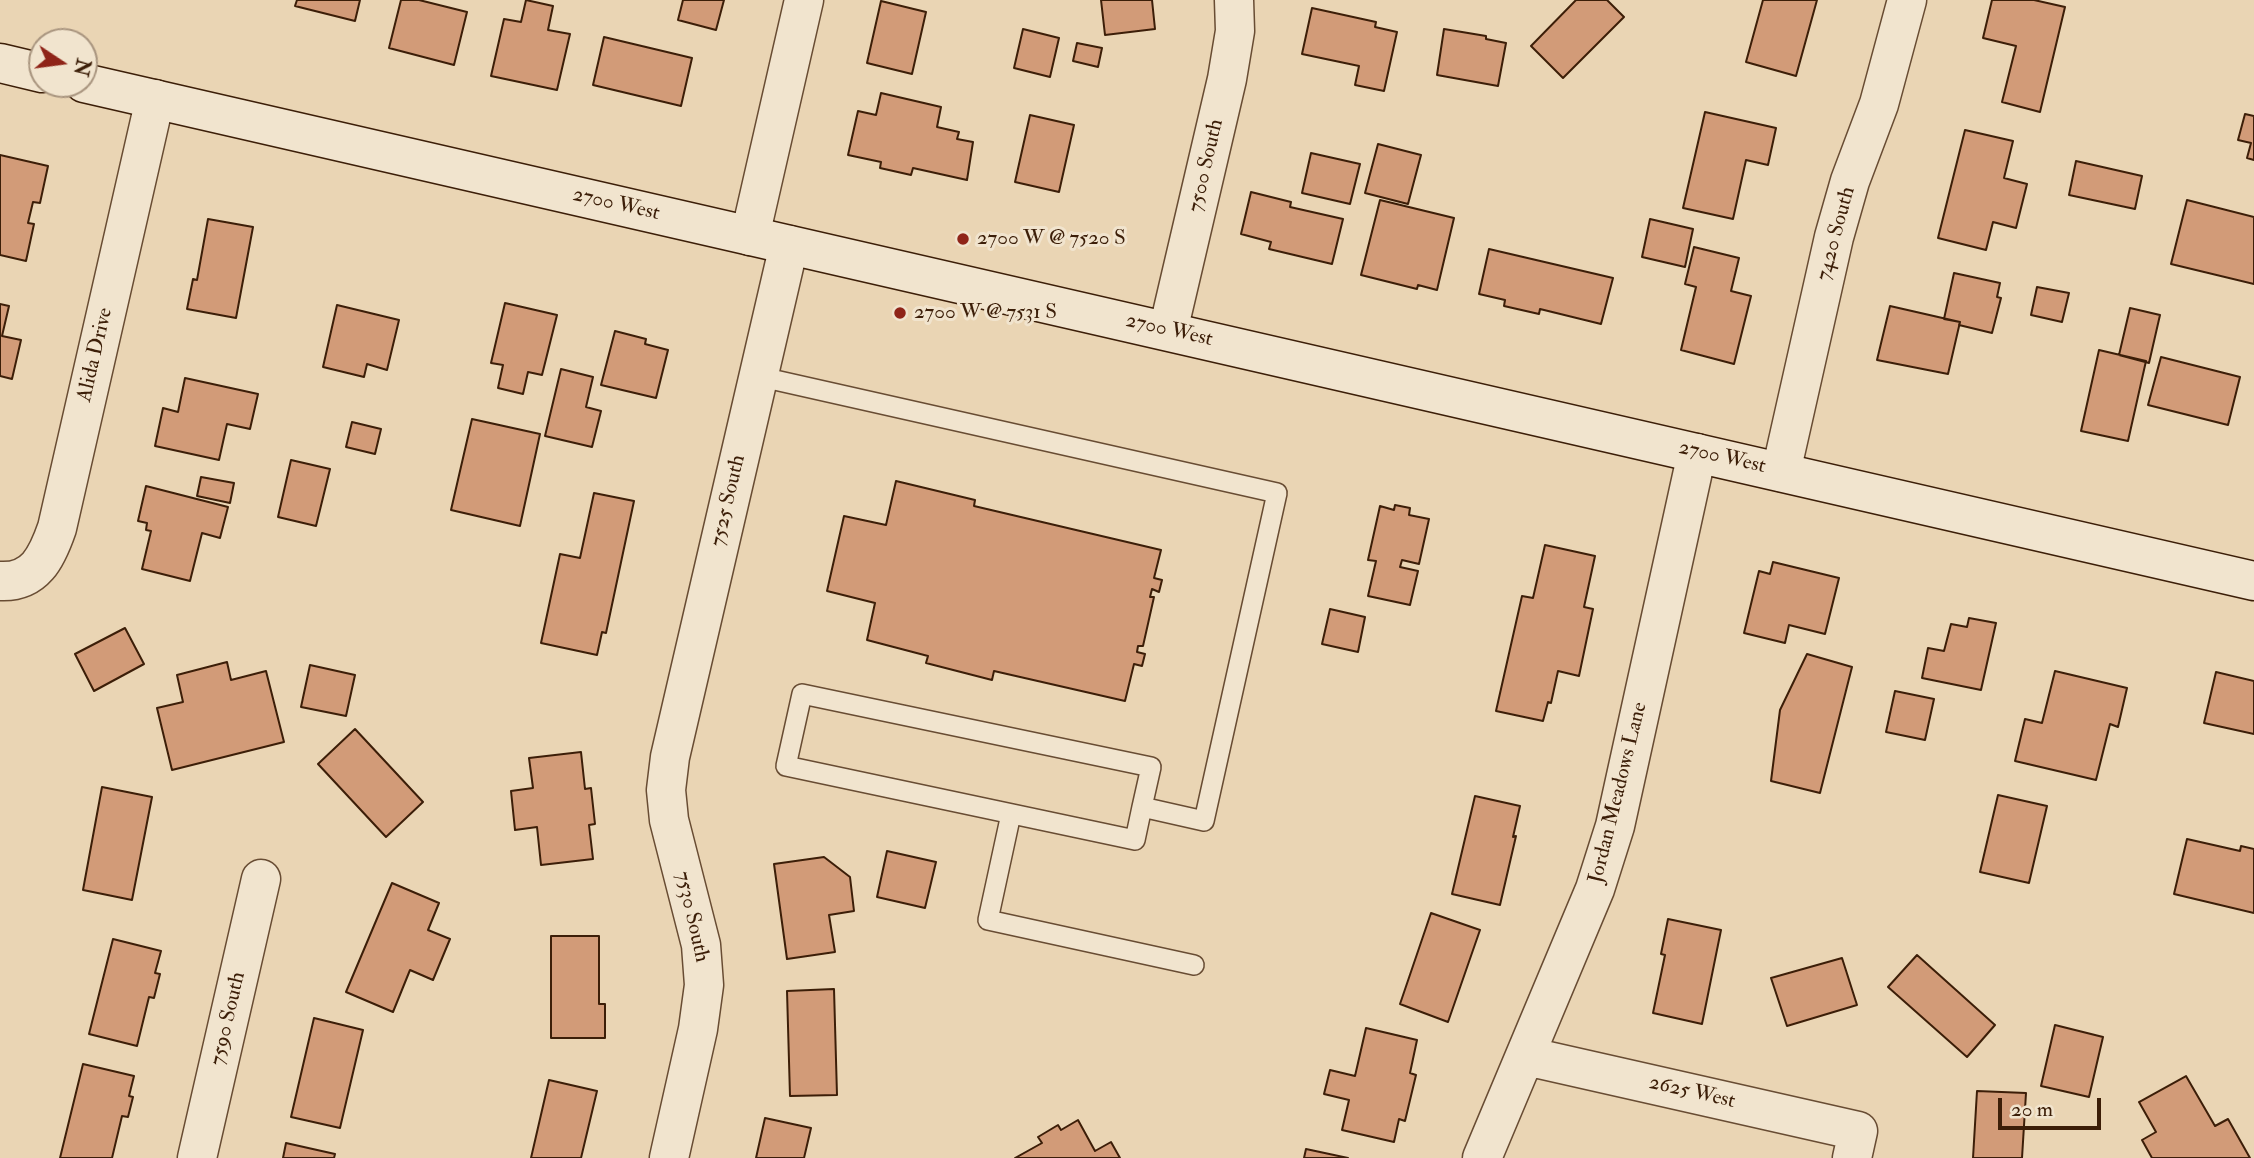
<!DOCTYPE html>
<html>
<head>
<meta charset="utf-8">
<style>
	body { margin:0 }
	#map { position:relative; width:2254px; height:1158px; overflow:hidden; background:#ead5b4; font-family:"IM FELL Double Pica",serif }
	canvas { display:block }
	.north { position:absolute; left:28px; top:28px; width:70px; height:70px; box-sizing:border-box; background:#f1e4ce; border:2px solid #a9957f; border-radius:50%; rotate:103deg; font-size:19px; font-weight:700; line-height:28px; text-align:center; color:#3c1e08 }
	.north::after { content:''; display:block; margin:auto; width:24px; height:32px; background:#8f2418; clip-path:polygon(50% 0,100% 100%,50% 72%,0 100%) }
	.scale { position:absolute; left:1998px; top:1098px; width:103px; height:32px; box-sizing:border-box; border:4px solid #3c1e08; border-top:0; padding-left:9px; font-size:21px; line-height:24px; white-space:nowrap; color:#3c1e08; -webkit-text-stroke:5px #f1e4ce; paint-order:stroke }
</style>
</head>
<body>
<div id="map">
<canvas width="2254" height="1158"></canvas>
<div class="north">N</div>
<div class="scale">20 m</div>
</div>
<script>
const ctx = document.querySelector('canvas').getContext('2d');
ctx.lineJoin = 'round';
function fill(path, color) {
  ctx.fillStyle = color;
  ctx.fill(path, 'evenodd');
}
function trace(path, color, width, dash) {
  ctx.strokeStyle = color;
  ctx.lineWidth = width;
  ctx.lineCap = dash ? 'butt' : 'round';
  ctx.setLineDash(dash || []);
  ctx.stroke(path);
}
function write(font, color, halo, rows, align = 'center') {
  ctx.font = font + ' "IM FELL Double Pica",serif';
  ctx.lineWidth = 6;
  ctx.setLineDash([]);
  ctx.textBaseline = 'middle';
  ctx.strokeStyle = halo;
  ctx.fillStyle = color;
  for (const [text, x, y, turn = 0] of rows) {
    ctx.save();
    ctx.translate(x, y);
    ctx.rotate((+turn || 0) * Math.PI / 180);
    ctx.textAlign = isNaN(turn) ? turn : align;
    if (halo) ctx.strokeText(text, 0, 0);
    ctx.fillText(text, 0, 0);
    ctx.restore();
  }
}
const building = new Path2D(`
	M297,0H360L355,21L295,6Z
	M401,0H419L467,12L454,65L389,48Z
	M526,0L553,6L548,30L570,34L557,90L491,76L504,19L521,22Z
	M683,0H724L716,30L678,20Z
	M1101,0H1152L1155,29L1105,35Z
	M1576,0H1607L1624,17L1563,78L1531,46Z
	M1763,0H1817L1796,76L1746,62Z
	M1992,0H2034L2065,7L2040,112L2002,102L2016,46L1983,38Z
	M881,1L926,12L912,74L867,63Z
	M1312,8L1376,22L1375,27L1397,32L1384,91L1355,85L1359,66L1302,54Z
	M1023,29L1059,38L1050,77L1014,68Z
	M1444,29L1486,36V39L1506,43L1498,86L1437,75Z
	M604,37L692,58L681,106L593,85Z
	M1077,43L1102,48L1098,67L1073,61Z
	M881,93L941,107L937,127L959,132L957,139L973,142L967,180L913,168L911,175L880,168L881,162L848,155L858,111L876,115Z
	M1705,112L1776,128L1768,165L1746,160L1733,219L1683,208Z
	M2245,114L2254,116V160L2247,158L2251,143L2238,140Z
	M1030,115L1074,125L1059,192L1015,182Z
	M1965,130L2013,141L2004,178L2027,184L2016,228L1993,222L1986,250L1938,238Z
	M1378,144L1421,155L1408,204L1365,193Z
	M1311,153L1360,164L1350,204L1302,193Z
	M0,155L48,166L40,203L33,202L28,223L34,224L26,261L0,255Z
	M2076,161L2142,176L2135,209L2069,195Z
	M1251,192L1291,202L1290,207L1343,219L1332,264L1269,249L1271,242L1241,234Z
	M1380,200L1454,218L1437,290L1418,285L1417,289L1361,275Z
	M2187,200L2254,217V284L2171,264Z
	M208,219L253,227L236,318L187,309L193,279L197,280Z
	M1650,219L1693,229L1685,267L1642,257Z
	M1694,247L1739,258L1731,291L1751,296L1734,364L1681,350L1696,287L1685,284Z
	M1489,249L1613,278L1601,324L1540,309L1539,314L1504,306L1505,300L1479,294Z
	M1954,273L2000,283L1997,297L2001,298L1992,333L1959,325L1960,322L1944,319Z
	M2037,287L2069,293L2062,322L2031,315Z
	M505,303L557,315L542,375L528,372L523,394L498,388L503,365L491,363Z
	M0,304L9,306L2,336L21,340L12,379L0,376Z
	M337,305L399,320L387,370L367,364L364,377L323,367Z
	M1890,306L1960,322L1948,374L1877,360Z
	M2130,308L2160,315L2149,363L2119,355Z
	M615,331L646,339L645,344L668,350L656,398L601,385Z
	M2099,350L2146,361L2128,441L2081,431Z
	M2161,357L2240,377L2228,425L2148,405Z
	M561,369L593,377L586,407L601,411L592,447L545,436Z
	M185,378L258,394L250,429L227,424L219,460L155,446L163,408L178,412Z
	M472,419L540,434L520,526L451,510Z
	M352,422L381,429L375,454L346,447Z
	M291,460L330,469L316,526L278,517Z
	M201,477L234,483L230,503L197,496Z
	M896,481L975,500L974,506L1161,550L1154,578L1162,580L1159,592L1152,589L1150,597H1154L1143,646H1138L1137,652L1145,654L1142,666L1134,664L1125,701L994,671L992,680L926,663L928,656L867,640L875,603L827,591L844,516L886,525Z
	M146,486L228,507L220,538L202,533L190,581L142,569L151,531L146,530L147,523L138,521Z
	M594,493L634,501L606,633L602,632L597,655L541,643L560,554L580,558Z
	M1395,505L1410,508L1409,515L1429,519L1419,564L1402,560L1400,567L1418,571L1410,605L1368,596L1376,561L1368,560L1380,506L1394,510Z
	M1545,545L1595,556L1584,607L1593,609L1579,676L1558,671L1551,703L1548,702L1543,721L1496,711L1522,596L1533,598Z
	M1773,562L1839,578L1825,634L1789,625L1785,643L1744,633L1759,571L1770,574Z
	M1330,609L1365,617L1358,652L1322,644Z
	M1969,618L1996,623L1981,690L1922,678L1928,648L1944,651L1951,624L1967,627Z
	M125,628L144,664L94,691L75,654Z
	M1807,654L1852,667L1820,793L1771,781L1780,710Z
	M227,662L231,680L266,671L284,742L172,770L157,708L183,702L177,675Z
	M310,665L355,675L346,716L301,707Z
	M2055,671L2127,688L2118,727L2110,724L2096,780L2015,761L2025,719L2042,723Z
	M2216,672L2254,681V734L2204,723Z
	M1895,691L1934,699L1925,740L1886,732Z
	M355,729L423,802L386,837L318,764Z
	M581,752L585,789L591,788L595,824L589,825L593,859L541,865L537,827L515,830L511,791L533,788L529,758Z
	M102,787L152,797L132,900L83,890Z
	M1998,795L2047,806L2029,883L1980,872Z
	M1475,796L1520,806L1513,837L1516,836L1500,905L1452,894Z
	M2187,839L2240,851L2241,846L2254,849V913L2174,894Z
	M887,851L936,862L925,908L877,897Z
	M824,857L850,877L854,911L829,915L835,952L787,959L774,864Z
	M392,883L439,903L428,930L450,939L433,980L410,970L393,1012L346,992Z
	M1431,913L1480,930L1448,1022L1400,1004Z
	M1668,919L1721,930L1702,1024L1653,1013L1665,955L1661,954Z
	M551,936H599V1004H605V1038H551Z
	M113,939L161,951L155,973L160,974L154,998L149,997L137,1046L89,1034Z
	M1917,955L1995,1025L1967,1057L1888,987Z
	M1842,958L1857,1005L1787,1026L1771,978Z
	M834,989L837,1095L790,1096L787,991Z
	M314,1018L363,1030L340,1128L291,1117Z
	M2055,1025L2103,1037L2089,1097L2041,1086Z
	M1366,1028L1417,1040L1410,1073L1416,1075L1405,1121L1399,1119L1394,1142L1342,1130L1349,1100L1324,1094L1330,1070L1355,1076Z
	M83,1064L134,1076L129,1096L133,1097L128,1117L122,1116L112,1158H60Z
	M2186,1076L2215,1126L2228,1119L2250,1158H2152L2142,1140L2156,1132L2139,1102Z
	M549,1080L597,1091L581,1158H531Z
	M1977,1091L2026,1093L2022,1158H1973Z
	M765,1118L811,1128L804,1158H756Z
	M1078,1120L1095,1151L1111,1142L1120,1158H1015L1042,1143L1038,1137L1058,1125L1061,1130Z
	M286,1143L335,1154L334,1158H283Z
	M1306,1149L1348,1158H1304Z`);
fill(building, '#d29b78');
trace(building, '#3c1e08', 2);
const lane = new Path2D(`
	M757,376L1277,493L1204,821L1142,807L1151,767L802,694L786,766L1135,840L1142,807
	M1011,814L988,920L1194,965`);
const street = new Path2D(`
	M750,236L804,0
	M1168,331L1227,79L1235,31L1234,0
	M1781,472L1834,237L1850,181L1879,104L1907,0
	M0,581C35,583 47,557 57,528L155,99
	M1526,1056L1858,1131L1852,1158
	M197,1158L261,879
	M669,1158L698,1029L704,985L701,945L669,820L666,790L670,757L789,245
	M1482,1158L1595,889L1615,826L1697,453`);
const secondary = new Path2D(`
	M0,63L42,73
	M84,83L2254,581`);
trace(lane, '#684c33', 22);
trace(street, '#684c33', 41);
trace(secondary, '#3c1e08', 41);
trace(lane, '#f1e4ce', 19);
trace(street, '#f1e4ce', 38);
trace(secondary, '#f1e4ce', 38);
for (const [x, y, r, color] of [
	[963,239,7,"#8f2418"],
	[900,313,7,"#8f2418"]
]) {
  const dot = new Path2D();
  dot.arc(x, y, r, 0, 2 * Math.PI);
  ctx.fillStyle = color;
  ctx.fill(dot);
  trace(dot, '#f1e4ce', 2.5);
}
write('21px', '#3c1e08', '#f1e4ce', [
	["7500 South",1207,166,-77],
	["2700 West",616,205,13],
	["7420 South",1837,234,-75],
	["2700 West",1169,331,13],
	["Alida Drive",96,355,-77],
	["2700 West",1722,458,13],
	["7525 South",729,501,-77],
	["Jordan Meadows Lane",1619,793,-76],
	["7530 South",691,917,77],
	["7590 South",229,1019,-77],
	["2625 West",1692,1093,13]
]);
write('21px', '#3c1e08', '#f1e4ce', [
	["2700 W @ 7520 S",977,239],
	["2700 W @ 7531 S",914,313]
], 'left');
</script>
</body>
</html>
